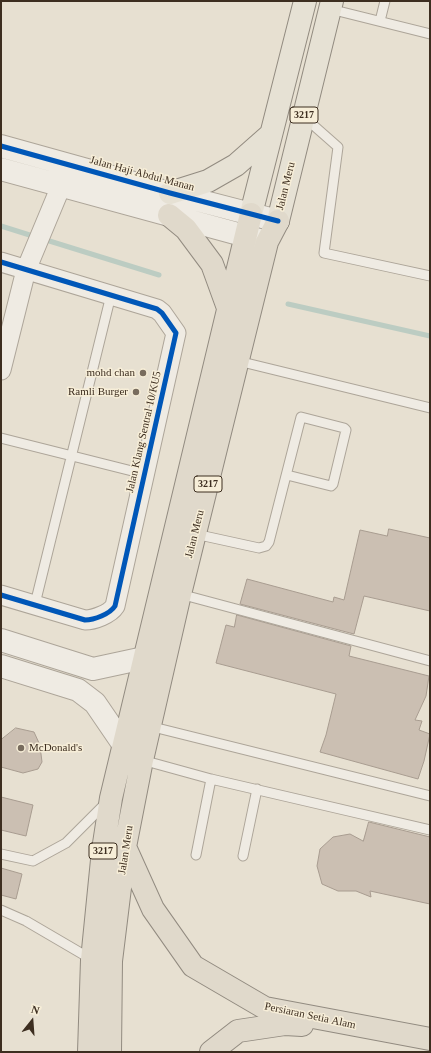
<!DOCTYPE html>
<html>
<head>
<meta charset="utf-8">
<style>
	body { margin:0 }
	#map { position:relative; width:431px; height:1053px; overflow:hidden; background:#e7e0d1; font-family:Georgia,serif }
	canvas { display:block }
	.frame { position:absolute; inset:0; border:2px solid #3d2e20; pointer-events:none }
	.north { position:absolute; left:12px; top:1001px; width:40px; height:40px; -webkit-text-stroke:3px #f7eed8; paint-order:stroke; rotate:17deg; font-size:11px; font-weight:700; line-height:16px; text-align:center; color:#3d2e20 }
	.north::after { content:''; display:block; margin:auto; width:14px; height:18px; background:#3d2e20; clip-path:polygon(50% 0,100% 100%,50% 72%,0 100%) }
</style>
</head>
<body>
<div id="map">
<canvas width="431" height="1053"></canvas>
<div class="frame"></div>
<div class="north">N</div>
</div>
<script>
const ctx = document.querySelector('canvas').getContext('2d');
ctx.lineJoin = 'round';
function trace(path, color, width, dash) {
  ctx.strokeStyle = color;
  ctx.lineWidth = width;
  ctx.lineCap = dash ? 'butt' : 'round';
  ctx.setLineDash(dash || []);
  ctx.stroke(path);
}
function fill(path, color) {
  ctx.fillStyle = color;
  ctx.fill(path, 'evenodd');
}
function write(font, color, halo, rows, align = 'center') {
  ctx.font = font + ' Georgia,serif';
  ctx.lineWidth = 3;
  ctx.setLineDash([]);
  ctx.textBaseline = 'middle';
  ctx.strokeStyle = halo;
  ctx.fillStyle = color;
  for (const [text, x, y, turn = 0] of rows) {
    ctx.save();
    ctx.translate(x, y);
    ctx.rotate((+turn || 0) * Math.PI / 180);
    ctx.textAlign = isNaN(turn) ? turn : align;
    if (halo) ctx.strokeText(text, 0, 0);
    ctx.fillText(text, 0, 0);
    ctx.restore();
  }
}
trace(new Path2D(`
	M1,226L36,237
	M43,239L159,275
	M288,304L430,336`), '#bcccc2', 5);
const building = new Path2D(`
	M389,529L430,538V611L364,596L354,634L240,604L247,579L333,602L334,597L344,600L360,530L387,536Z
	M237,615L351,646L349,656L429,676L426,696L415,720L422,721L419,730L430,734L424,761L418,779L320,752L326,735L336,694L216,663L226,625L234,627Z
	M16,728L34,732L39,743L41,754L42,762L38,769L23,773L1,767V740Z
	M1,797L33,805L26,836L1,830Z
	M369,822L430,837V904L370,891L371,897L356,891H338L322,884L317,866L320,849L333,837L350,834L363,841Z
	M1,868L22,874L16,899L1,895Z`);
fill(building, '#cbbfb2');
trace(building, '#a89c90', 1);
const service = new Path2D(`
	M330,9L430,34
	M380,21L385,1
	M304,117L338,147L324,253L430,276
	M238,361L430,408
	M1,438L144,474
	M195,534L259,548L266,546L269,542L301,417L344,428L346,430L333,484L331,486L287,475
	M180,594L430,661
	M35,604L111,295
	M149,726L430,796
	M142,760L211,779L430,830
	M1,854L33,861L66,843L106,803
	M196,855L211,779
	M243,856L257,789
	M1,910L26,921L91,959`);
const minor = new Path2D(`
	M1,262L157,309L162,313L176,333L115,606C110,614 94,620 85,620L1,595
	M1,370L26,270L61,186`);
const tertiary = new Path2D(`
	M1,146L170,193L278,221
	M1,169L264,241
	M1,640L93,669L144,658
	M1,666L78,690L95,703L123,744`);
const primary = new Path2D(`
	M170,193L208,181L236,165L270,135
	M251,214L305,1
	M278,221L332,1`);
const trunk = new Path2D(`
	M169,215L186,229L212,264L228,308
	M125,847L153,909L193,966L265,1008L430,1039
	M89,1052L92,960L103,850L111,798L251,214
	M110,1052L111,961L125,847L142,760L180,594L267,242L278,221
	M211,1052L238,1031L285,1024L302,1025`);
trace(service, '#ada599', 11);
trace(minor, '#ada599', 21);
trace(tertiary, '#ada599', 24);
trace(primary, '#928b80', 24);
trace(trunk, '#928b80', 24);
trace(service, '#efebe3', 9);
trace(minor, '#efebe3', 19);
trace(tertiary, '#efebe3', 22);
trace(primary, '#e6e1d4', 22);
trace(trunk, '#e0d9cb', 22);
trace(new Path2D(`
	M1,146L170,193L278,221
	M1,262L157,309L162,313L176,333L115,606C110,614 94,620 85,620L1,595`), '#0057b8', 5);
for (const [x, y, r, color] of [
	[143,373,4,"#786c5e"],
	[136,392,4,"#786c5e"],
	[21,748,4,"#786c5e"]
]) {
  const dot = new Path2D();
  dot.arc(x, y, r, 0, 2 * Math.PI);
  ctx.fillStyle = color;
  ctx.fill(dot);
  trace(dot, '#f7eed8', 1.5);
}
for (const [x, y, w] of [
	[304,115,28],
	[208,484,28],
	[103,851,28]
]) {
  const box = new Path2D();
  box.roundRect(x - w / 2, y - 8, w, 16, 3);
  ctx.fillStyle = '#f7eed8';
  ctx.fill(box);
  trace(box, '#3d2e20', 1);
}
write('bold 10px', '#3d2e20', null, [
	["3217",304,115],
	["3217",208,484],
	["3217",103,851]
]);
write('11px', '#3d2e20', '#f7eed8', [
	["Jalan Haji Abdul Manan",142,174,15],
	["Jalan Meru",286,186,-76],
	["Jalan Klang Sentral 10/KU5",144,432,-77],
	["Jalan Meru",195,534,-76],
	["Jalan Meru",126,850,-81],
	["Persiaran Setia Alam",310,1016,12]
]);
write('11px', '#3d2e20', '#f7eed8', [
	["mohd chan",135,373],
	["Ramli Burger",128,392],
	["McDonald's",29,748,"left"]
], 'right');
</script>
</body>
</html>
